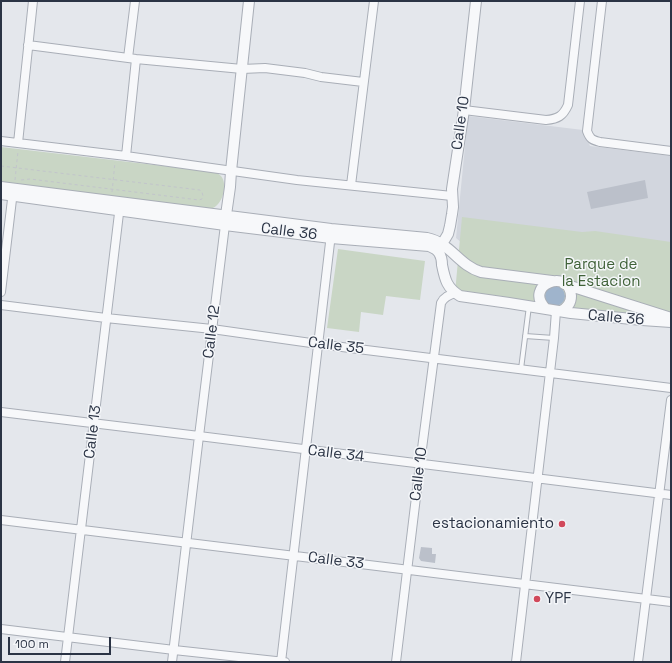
<!DOCTYPE html>
<html>
<head>
<meta charset="utf-8">
<style>
	body { margin:0 }
	#map { position:relative; width:672px; height:663px; overflow:hidden; background:#e4e7ec; font-family:"Space Grotesk",sans-serif }
	canvas { display:block }
	.frame { position:absolute; inset:0; border:2px solid #2b3445; pointer-events:none }
	.scale { position:absolute; left:8px; top:637px; width:103px; height:18px; box-sizing:border-box; border:2px solid #2b3445; border-top:0; padding-left:5px; font-size:12px; line-height:14px; white-space:nowrap; color:#2b3445; -webkit-text-stroke:3px #f4f6f9; paint-order:stroke }
</style>
</head>
<body>
<div id="map">
<canvas width="672" height="663"></canvas>
<div class="frame"></div>
<div class="scale">100 m</div>
</div>
<script>
const ctx = document.querySelector('canvas').getContext('2d');
ctx.lineJoin = 'round';
function fill(path, color) {
  ctx.fillStyle = color;
  ctx.fill(path, 'evenodd');
}
function trace(path, color, width, dash) {
  ctx.strokeStyle = color;
  ctx.lineWidth = width;
  ctx.lineCap = dash ? 'butt' : 'round';
  ctx.setLineDash(dash || []);
  ctx.stroke(path);
}
function write(font, color, halo, rows, align = 'center') {
  ctx.font = font + ' "Space Grotesk",sans-serif';
  ctx.lineWidth = 3;
  ctx.setLineDash([]);
  ctx.textBaseline = 'middle';
  ctx.strokeStyle = halo;
  ctx.fillStyle = color;
  for (const [text, x, y, turn = 0] of rows) {
    ctx.save();
    ctx.translate(x, y);
    ctx.rotate((+turn || 0) * Math.PI / 180);
    ctx.textAlign = isNaN(turn) ? turn : align;
    if (halo) ctx.strokeText(text, 0, 0);
    ctx.fillText(text, 0, 0);
    ctx.restore();
  }
}
fill(new Path2D(`
	M468,116L583,130L590,146L671,156V300L476,255L456,238Z`), '#d2d6de');
fill(new Path2D(`
	M1,147L215,172C217,173 219,174 221,176C227,183 224,200 216,206C213,209 208,209 204,209L1,183Z
	M462,217L582,232L595,231L671,242V322L455,293Z
	M338,249L425,261L420,300L386,296L383,315L361,312L359,332L327,328Z`), '#c9d6c5');
fill(new Path2D(`
	M545 296a10 10 0 1 1 20 0a10 10 0 1 1-20 0Z`), '#9fb4cc');
fill(new Path2D(`
	M645,180L648,198L591,209L587,192Z
	M421,547L432,548V554H436L435,563L421,561L419,558Z`), '#bbc0ca');
const service = new Path2D(`
	M525,336L554,338
	M521,369L529,306`);
const minor = new Path2D(`
	M602,1L587,131C590,139 592,140 600,142L671,151
	M28,45L136,59L242,69L265,68L305,73L321,77L363,82
	M128,58L135,1
	M464,110L546,120C558,119 563,116 568,105L580,1
	M1,141L126,156L297,180L452,196
	M18,143L33,1
	M126,156L136,59
	M351,185L374,1
	M1,292L13,191
	M1,305L106,318L212,329L318,344L671,388
	M1,412L199,436L671,495
	M1,520L671,602
	M1,629L174,650L285,662
	M65,662L120,205
	M172,662L199,436L225,225
	M281,662L331,234
	M396,662L420,464L441,303C444,297 449,295 455,293
	M516,662L554,338L556,311
	M638,662L671,400`);
const tertiary = new Path2D(`
	M1,187L331,229L427,238C451,243 458,265 481,272L552,281
	M1,194L225,225L331,238L429,246C433,248 437,249 439,253C441,256 442,261 442,265C445,280 447,288 460,296L509,303L571,313L642,320L671,322
	M225,222L230,187L231,171L249,1
	M442,244L448,234L450,226L452,214L453,207L452,189L464,110L476,1
	M564,284L671,318
	M546,309C522,285 570,267 571,296C571,304 567,308 561,311`);
trace(service, '#a9aeb7', 6);
trace(minor, '#a9aeb7', 10);
trace(tertiary, '#a9aeb7', 12);
trace(new Path2D(`
	M1,166L200,190L202,192L203,196L202,199L199,200L30,179L21,180
	M15,180L18,151
	M112,192L115,162`), '#c2c5cb', 1, [3, 3]);
trace(service, '#f7f8fa', 4);
trace(minor, '#f7f8fa', 8);
trace(tertiary, '#f7f8fa', 10);
for (const [x, y, r, color] of [
	[562,524,4,"#d1495b"],
	[537,599,4,"#d1495b"]
]) {
  const dot = new Path2D();
  dot.arc(x, y, r, 0, 2 * Math.PI);
  ctx.fillStyle = color;
  ctx.fill(dot);
  trace(dot, '#f4f6f9', 1.5);
}
write('15px', '#2b3445', '#f4f6f9', [
	["Calle 10",461,123,-82],
	["Calle 36",289,232,7],
	["Calle 36",616,318,5],
	["Calle 12",212,332,-83],
	["Calle 35",336,346,7],
	["Calle 13",93,432,-83],
	["Calle 34",336,454,7],
	["Calle 10",419,474,-83],
	["Calle 33",336,561,7]
]);
write('15px', '#3f6138', '#f4f6f9', [
	["Parque de",601,265],
	["la Estacion",601,282]
]);
write('15px', '#2b3445', '#f4f6f9', [
	["estacionamiento",554,524],
	["YPF",545,599,"left"]
], 'right');
</script>
</body>
</html>
